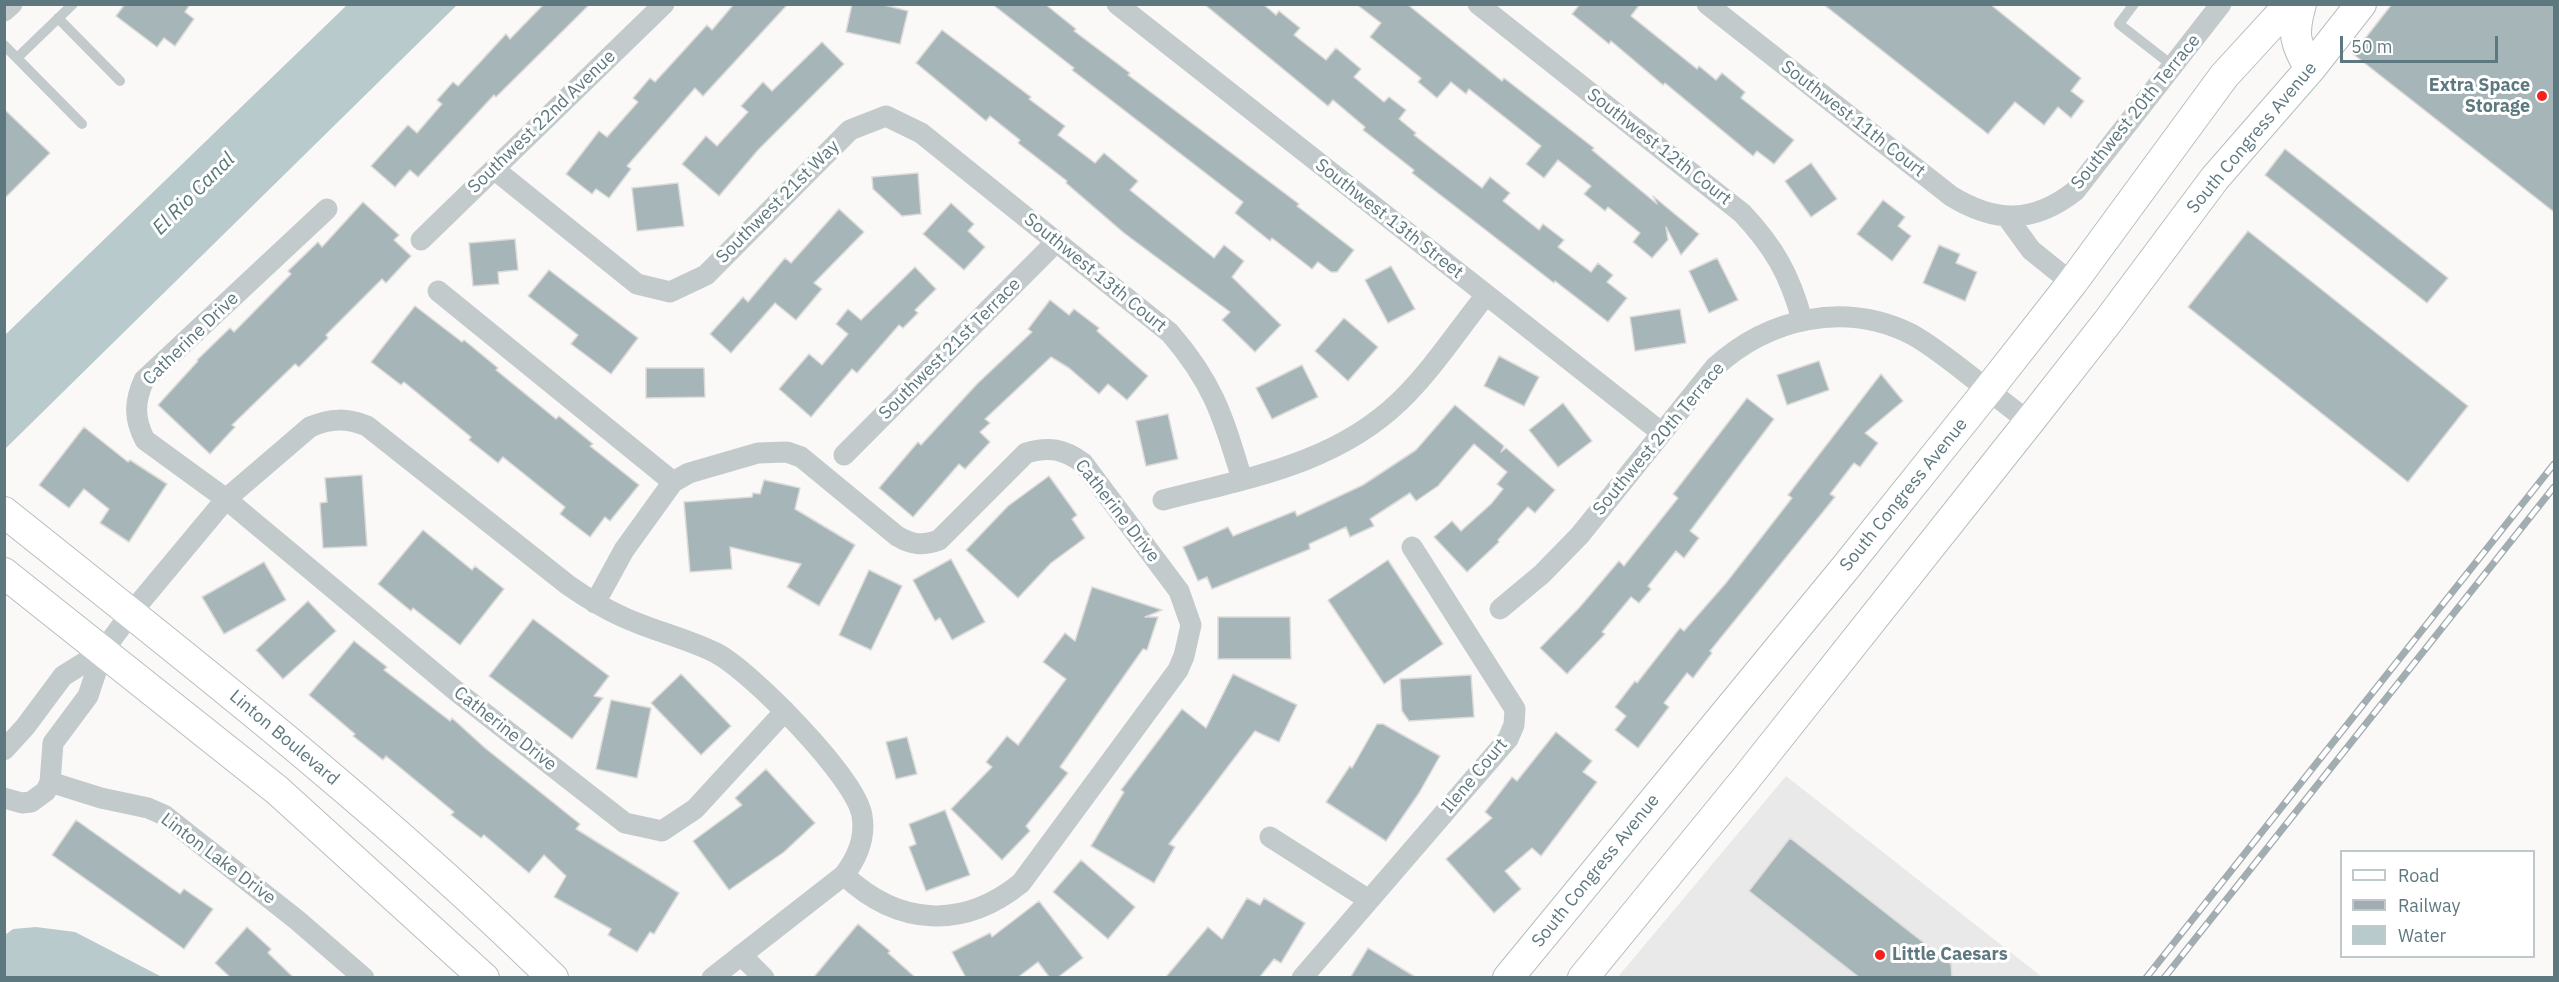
<!DOCTYPE html>
<html>
<head>
<meta charset="utf-8">
<style>
	body { margin:0 }
	#map { position:relative; width:2559px; height:982px; overflow:hidden; background:#faf9f7; font-family:"IBM Plex Sans",sans-serif }
	canvas { display:block }
	.frame { position:absolute; inset:0; border:6px solid #5e787f; pointer-events:none }
	.legend { position:absolute; left:2340px; top:850px; width:195px; height:108px; box-sizing:border-box; background:#fff; border:2px solid #bfc9cc; margin:0; padding:8px 10px; list-style:none; font-size:18px; color:#5e787f }
	.legend li { display:flex; align-items:center; gap:12px; height:30px }
	.legend b { width:30px; border:2px solid #bfc9cc }
	.scale { position:absolute; left:2340px; top:36px; width:158px; height:27px; box-sizing:border-box; border:3px solid #5e787f; border-top:0; padding-left:8px; font-size:18px; line-height:21px; white-space:nowrap; color:#5e787f; -webkit-text-stroke:4px #fff; paint-order:stroke }
</style>
</head>
<body>
<div id="map">
<canvas width="2559" height="982"></canvas>
<div class="frame"></div>
<ul class="legend">
<li><b style="height:8px;background:#fff"></b>Road</li>
<li><b style="height:8px;background:#a1adb1"></b>Railway</li>
<li><b style="height:16px;background:#b8cacb"></b>Water</li>
</ul>
<div class="scale">50 m</div>
</div>
<script>
const ctx = document.querySelector('canvas').getContext('2d');
ctx.lineJoin = 'round';
function fill(path, color) {
  ctx.fillStyle = color;
  ctx.fill(path, 'evenodd');
}
function trace(path, color, width, dash) {
  ctx.strokeStyle = color;
  ctx.lineWidth = width;
  ctx.lineCap = dash ? 'butt' : 'round';
  ctx.setLineDash(dash || []);
  ctx.stroke(path);
}
function write(font, color, halo, rows, align = 'center') {
  ctx.font = font + ' "IBM Plex Sans",sans-serif';
  ctx.lineWidth = 6;
  ctx.setLineDash([]);
  ctx.textBaseline = 'middle';
  ctx.strokeStyle = halo;
  ctx.fillStyle = color;
  for (const [text, x, y, turn = 0] of rows) {
    ctx.save();
    ctx.translate(x, y);
    ctx.rotate((+turn || 0) * Math.PI / 180);
    ctx.textAlign = isNaN(turn) ? turn : align;
    if (halo) ctx.strokeText(text, 0, 0);
    ctx.fillText(text, 0, 0);
    ctx.restore();
  }
}
fill(new Path2D(`
	M1786,776L2042,977L1617,978Z`), '#e8e9e8');
fill(new Path2D(`
	M347,5H457L5,449V335Z
	M36,927L75,932L162,977H5V935L13,929Z`), '#b8cacb');
const building = new Path2D(`
	M125,4H190L185,12L194,19L175,46L164,38L157,47L116,16Z
	M544,4H590L496,97L494,95L418,177L410,170L395,187L371,166L408,125L417,133L442,104L437,100L453,82L458,86L506,34L510,39Z
	M734,4H788L703,96L695,88L627,166L631,169L609,198L596,189L592,194L566,174L599,131L607,137L638,102L633,98L650,78L655,82L707,25L712,30Z
	M852,4H880L908,11L900,44L846,32Z
	M992,4H1045L1076,29L1074,31L1130,73L1128,75L1299,204L1297,206L1354,250L1337,272H1331L1318,262L1312,269L1272,238L1270,241L1235,213L1243,202L1072,70L1074,68Z
	M1204,4H1263L1276,15L1279,11L1300,28L1294,35L1326,60L1336,48L1361,69L1354,77L1384,102L1389,97L1406,110L1399,119L1416,133L1414,135L1482,188L1490,177L1510,193L1503,201L1539,230L1543,224L1564,240L1558,247L1591,272L1598,263L1613,275L1607,282L1627,298L1608,322L1555,281L1554,283L1412,173L1414,170L1363,130L1365,127L1333,100L1328,106Z
	M1356,4H1407L1502,81L1504,78L1594,148L1592,150L1657,204L1653,196L1699,234L1681,255L1666,227L1668,240L1652,258L1633,242L1640,233L1608,207L1605,211L1584,194L1591,186L1558,160L1544,178L1526,164L1541,146L1469,89L1466,94L1451,82L1437,98L1418,82L1421,78L1370,37L1381,23Z
	M1580,4H1640L1631,16L1697,69L1699,66L1716,80L1722,73L1745,92L1741,98L1794,140L1774,164L1757,151L1753,156L1665,83L1663,85L1611,41L1609,44L1572,14Z
	M1823,4H1990L2081,78L2071,91L2084,101L2071,118L2058,107L2044,125L2015,102L1988,134Z
	M2392,4H2554V212L2353,54Z
	M942,30L1031,97L1029,99L1065,126L1058,135L1095,163L1104,153L1138,181L1130,190L1214,258L1224,245L1244,261L1232,277L1281,325L1255,352L1222,320L1230,312L1124,233L1066,183L1067,181L1018,143L1020,140L990,116L986,121L916,63Z
	M822,42L844,64L758,150L719,196L682,164L706,136L717,146L748,112L741,106L763,82L772,91Z
	M4,109L50,153L4,199Z
	M2285,149L2448,278L2427,303L2265,175Z
	M1811,163L1837,199L1811,217L1785,181Z
	M918,173L921,214L902,216L873,189L872,177Z
	M678,183L684,226L637,231L632,188Z
	M1883,200L1905,217L1898,226L1911,236L1892,261L1857,234Z
	M363,202L399,235L394,240L411,256L386,283L382,279L326,335L328,338L299,367L295,364L232,425L235,427L210,454L158,405L198,361L197,360L230,328L234,332L291,274L288,271L318,242L322,247Z
	M951,203L974,224L968,231L985,247L964,270L923,234Z
	M839,209L864,232L814,283L822,289L796,320L775,303L731,353L710,334L743,297L748,302L785,258L791,263Z
	M2248,231L2468,406L2408,482L2188,307Z
	M515,239L518,270L498,272L499,284L473,286L469,243Z
	M1939,245L1960,254L1956,263L1977,272L1965,301L1923,283Z
	M1717,258L1738,300L1709,313L1689,271Z
	M1391,266L1415,309L1388,323L1365,280Z
	M915,267L936,289L915,310L918,313L903,328L899,325L857,373L852,369L811,417L779,389L809,354L822,365L848,334L836,324L848,309L861,320Z
	M549,270L638,338L611,374L571,344L578,335L528,296Z
	M1050,300L1069,315L1074,309L1099,328L1097,331L1148,376L1127,400L1108,384L1099,394L1069,368L1051,357L985,419L990,423L980,432L990,442L965,469L959,464L913,517L879,488L918,442L921,445L977,384L1032,332L1028,329Z
	M415,306L462,342L464,340L498,368L496,370L556,419L559,416L593,444L590,446L639,485L610,521L605,517L590,537L560,514L565,507L503,457L498,463L469,440L471,437L404,382L401,385L371,362Z
	M1680,309L1686,343L1635,351L1630,317Z
	M1344,318L1378,347L1348,381L1315,351Z
	M1499,356L1539,377L1524,406L1484,386Z
	M1819,361L1829,390L1787,405L1777,375Z
	M1302,365L1318,397L1272,419L1256,388Z
	M646,368H704L705,397L646,398Z
	M1881,374L1903,401L1865,433L1878,443L1860,467L1854,463L1830,494L1835,497L1710,651L1712,653L1693,678L1687,673L1664,703L1669,707L1638,748L1615,730L1626,716L1615,707L1635,681L1637,683L1680,628L1684,631L1726,583L1792,498L1788,495Z
	M1747,398L1774,419L1690,531L1699,538L1684,558L1676,551L1648,586L1651,589L1639,603L1631,597L1602,632L1605,634L1567,674L1540,648L1579,608L1619,561L1624,566L1678,498L1673,494Z
	M1563,403L1592,441L1558,467L1529,430Z
	M1455,405L1504,446L1501,452L1506,448L1555,490L1535,513L1528,507L1498,540L1499,542L1467,572L1434,537L1452,521L1461,531L1491,504L1503,489L1497,484L1507,472L1474,444L1438,486L1416,501L1410,493L1370,519L1374,526L1350,537L1346,527L1309,544L1310,549L1212,589L1207,577L1198,581L1183,547L1228,527L1233,536L1295,511L1297,516L1363,485L1416,450Z
	M1168,414L1178,459L1146,466L1136,421Z
	M84,427L128,462L130,460L167,484L129,542L100,523L109,509L84,489L69,508L39,485Z
	M362,475L367,546L323,548L320,503L327,502L325,478Z
	M1049,476L1077,515L1072,519L1085,538L1051,563L1018,598L966,550L1008,506Z
	M764,480L800,488L795,509L855,545L819,606L787,587L801,564L730,547L732,569L690,572L684,502L752,497L753,493L760,494Z
	M423,530L472,570L475,566L504,589L460,645L413,608L411,611L378,584Z
	M951,559L985,622L952,640L940,618L935,621L913,580Z
	M1388,560L1443,644L1384,684L1328,600Z
	M264,562L286,600L224,634L202,597Z
	M869,570L902,586L871,650L839,635Z
	M1092,587L1162,610L1145,617H1158L1147,650L1143,649L1060,767L1068,773L1026,826L1030,831L1002,860L951,809L992,767L986,762L1007,736L1018,745L1066,679L1043,662L1065,633L1075,641Z
	M308,601L336,631L283,679L256,650Z
	M1218,617H1290L1291,659H1218Z
	M533,619L609,676L594,696L603,698L572,739L489,676Z
	M354,641L387,667L384,670L450,721L452,718L485,748L580,824L576,829L679,893L654,934L650,932L637,952L608,935L611,929L554,897L566,876L544,855L529,873L484,835L481,838L451,815L454,812L386,756L383,760L353,736L355,734L309,695Z
	M681,674L731,726L701,755L651,703Z
	M1233,674L1297,705L1279,742L1255,731L1169,844L1175,847L1154,883L1091,846L1124,792L1121,790L1182,709L1206,728Z
	M1471,675L1474,717L1409,721L1402,711L1400,679Z
	M611,700L651,708L637,778L596,769Z
	M1377,724H1383L1440,756L1419,793L1386,841L1326,802L1350,766L1352,768Z
	M1556,732L1592,761L1583,772L1597,782L1541,856L1532,848L1505,871L1521,889L1494,913L1446,859L1492,818L1485,812L1512,777L1517,781Z
	M907,737L917,774L896,779L886,742Z
	M766,769L815,823L784,852L729,890L693,841L742,805L735,798Z
	M945,810L970,875L926,891L909,847L916,844L909,824Z
	M76,820L180,894L184,889L213,909L184,949L52,855Z
	M1790,838L1951,964L1952,978H1860L1749,891Z
	M1081,860L1135,907L1108,939L1053,892Z
	M1247,898L1260,905L1264,898L1305,923L1281,963L1274,959L1259,978H1165L1208,927L1222,939Z
	M1039,901L1083,958L1057,978H1050L1038,962L1017,978H966L952,952L990,933L992,937Z
	M858,924L890,951L888,953L916,978H813Z
	M247,927L271,949L268,953L294,978H231L215,963Z
	M1368,948L1417,978H1350Z`);
fill(building, '#a6b5b8');
trace(building, '#dcdbd9', 1.5);
const secondary = new Path2D(`
	M2301,4C2292,36 2295,42 2310,69
	M4,512C192,662 382,810 553,978
	M4,573L277,790L484,978
	M1508,978L1846,567L1988,390L2072,283L2224,76L2290,4
	M1583,978L1744,781L2029,422L2109,320L2215,178L2310,69L2361,4`);
trace(secondary, '#b5bec1', 32);
trace(new Path2D(`
	M2134,4L2119,24L2173,66
	M58,18L120,81
	M4,45L82,124
	M17,58L73,4`), '#c2cacc', 10);
trace(new Path2D(`
	M1117,4L1662,433
	M1478,4L1742,213C1774,247 1790,275 1802,320
	M1707,4L1951,196C1995,223 2033,224 2075,191L2221,4
	M4,11L12,4
	M494,169L637,284L670,292L706,275L850,130L886,116L921,133L1170,333C1214,384 1223,417 1242,479
	M327,209L144,380C134,402 134,419 145,440L226,499L456,691L625,823L662,831L695,809L785,711
	M2007,217L2031,250L2072,283
	M421,240L664,4
	M438,291L673,482
	M844,455L1056,242
	M1163,500C1248,478 1335,464 1400,401C1432,370 1458,330 1486,295
	M595,603L624,550L673,482L689,473L758,453L787,452L801,457L897,536C912,545 922,546 939,540L1026,453C1049,446 1064,449 1083,463L1179,591L1191,625L1184,656L1178,670L1021,883C963,930 898,926 844,875
	M1500,609L1542,574L1580,535L1715,367C1769,318 1844,301 1911,334C1928,343 1944,356 1960,368C1983,386 2006,404 2029,422
	M4,750L25,727L63,676L103,651
	M50,782L101,798L148,808L164,815L297,920L364,978
	M4,798L22,803L31,802L46,791L50,782L53,743L88,696L103,651L131,613L226,499L310,427C331,418 347,418 367,426L568,585C585,597 603,608 623,617C653,631 686,638 716,653C751,671 857,779 862,816C866,839 857,858 844,875L712,978
	M1270,837L1369,900
	M741,955L764,978
	M1302,978L1508,739L1514,725L1515,709L1412,547`), '#c2cacc', 21);
trace(secondary, '#fff', 30);
const rail = new Path2D(`
	M2146,978L2554,464
	M2164,978L2554,487`);
trace(rail, '#a1adb1', 7);
trace(rail, '#fff', 4.5, [14]);
for (const [x, y, r, color] of [
	[2542,96,6,"#f4211d"],
	[1880,955,6,"#f4211d"]
]) {
  const dot = new Path2D();
  dot.arc(x, y, r, 0, 2 * Math.PI);
  ctx.fillStyle = color;
  ctx.fill(dot);
  trace(dot, '#fff', 2);
}
write('bold 18px', '#5e787f', '#fff', [
	["Extra Space",2530,86],
	["Storage",2530,107],
	["Little Caesars",1892,955,"left"]
], 'right');
write('18px', '#5e787f', '#fff', [
	["Southwest 20th Terrace",2136,112,-51],
	["Southwest 11th Court",1853,119,38],
	["Southwest 22nd Avenue",542,122,-44],
	["South Congress Avenue",2252,138,-50],
	["Southwest 12th Court",1659,147,38],
	["Southwest 21st Way",778,202,-45],
	["Southwest 13th Street",1389,219,38],
	["Southwest 13th Court",1095,273,39],
	["Catherine Drive",191,339,-44],
	["Southwest 21st Terrace",950,349,-45],
	["Southwest 20th Terrace",1659,439,-50],
	["South Congress Avenue",1904,495,-51],
	["Catherine Drive",1117,511,52],
	["Catherine Drive",505,729,38],
	["Linton Boulevard",284,738,40],
	["Ilene Court",1475,776,-50],
	["Linton Lake Drive",218,859,37],
	["South Congress Avenue",1596,871,-51]
]);
write('italic 20px', '#587677', '#fff', [
	["El Rio Canal",194,194,-45]
]);
</script>
</body>
</html>
